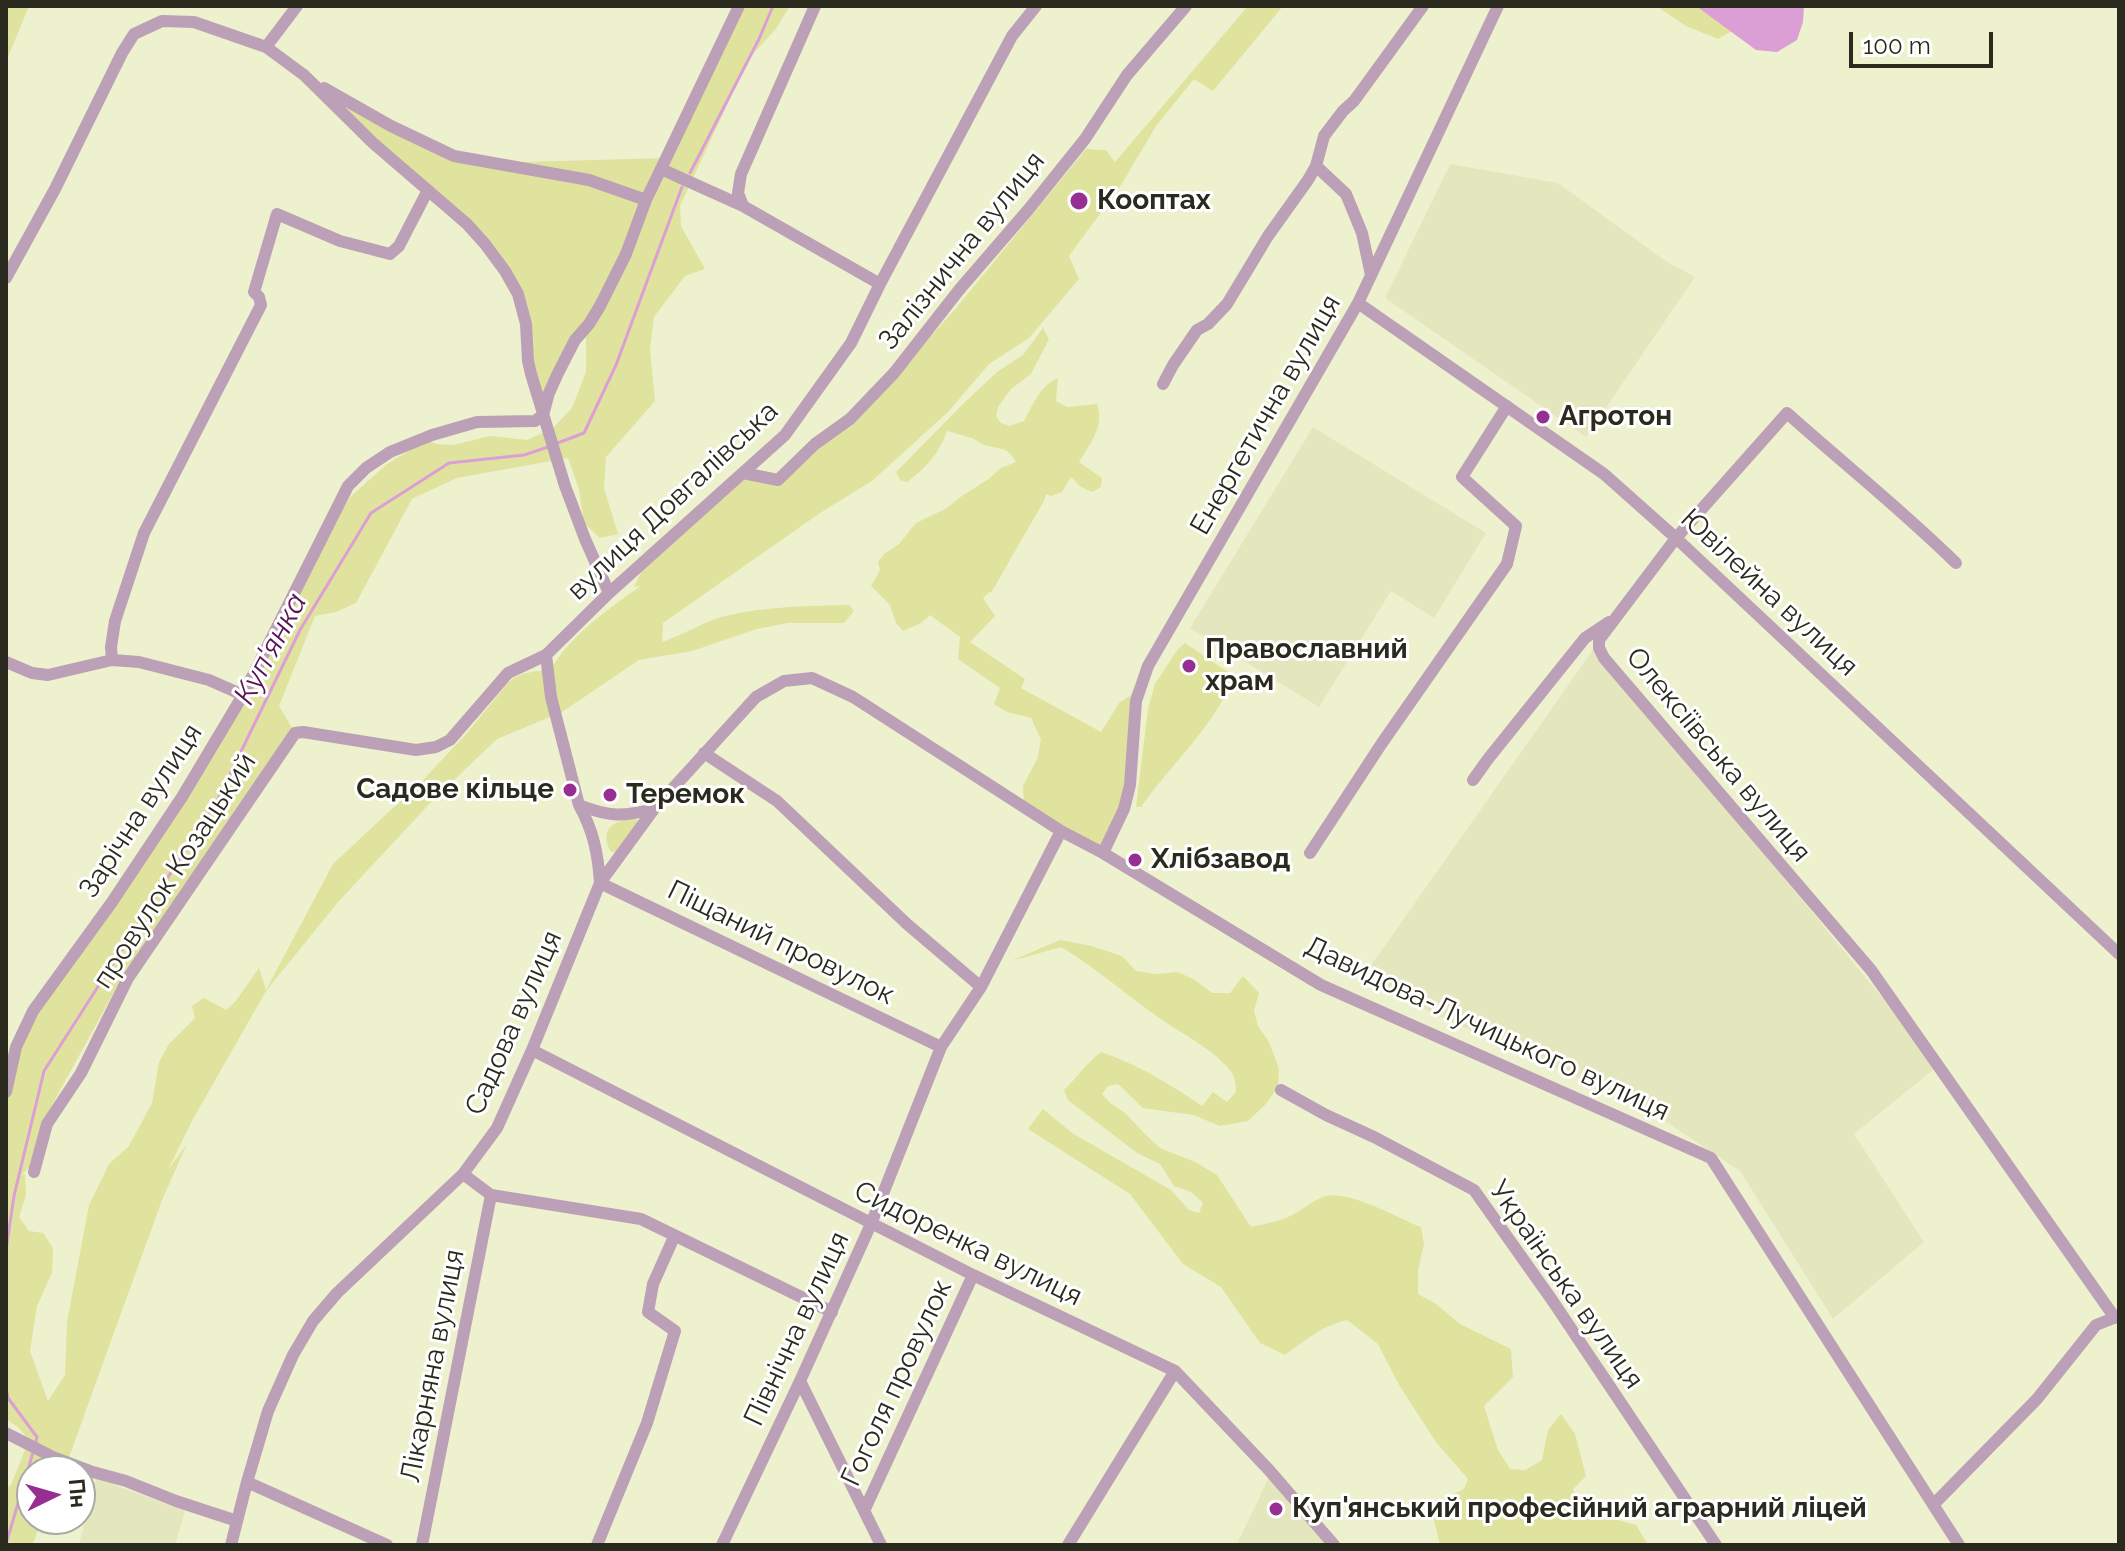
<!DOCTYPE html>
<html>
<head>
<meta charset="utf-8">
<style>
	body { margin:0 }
	#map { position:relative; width:2125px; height:1551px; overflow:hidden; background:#eef1ce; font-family:Raleway,sans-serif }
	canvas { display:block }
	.frame { position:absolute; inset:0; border:8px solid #2a2a1e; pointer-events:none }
	.north { position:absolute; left:16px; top:1455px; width:80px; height:80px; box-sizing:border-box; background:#fff; border:2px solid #aaaaa5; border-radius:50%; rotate:85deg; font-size:22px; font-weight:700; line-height:32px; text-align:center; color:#2a2a1e }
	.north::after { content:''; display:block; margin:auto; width:28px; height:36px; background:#972e91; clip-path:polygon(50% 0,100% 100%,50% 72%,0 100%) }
	.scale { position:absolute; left:1849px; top:32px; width:144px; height:36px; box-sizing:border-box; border:4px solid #2a2a1e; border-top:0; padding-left:10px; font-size:24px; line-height:28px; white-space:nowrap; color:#2a2a1e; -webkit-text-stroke:6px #fff; paint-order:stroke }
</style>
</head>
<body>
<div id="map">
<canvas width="2125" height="1551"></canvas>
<div class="frame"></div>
<div class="north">Пн</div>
<div class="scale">100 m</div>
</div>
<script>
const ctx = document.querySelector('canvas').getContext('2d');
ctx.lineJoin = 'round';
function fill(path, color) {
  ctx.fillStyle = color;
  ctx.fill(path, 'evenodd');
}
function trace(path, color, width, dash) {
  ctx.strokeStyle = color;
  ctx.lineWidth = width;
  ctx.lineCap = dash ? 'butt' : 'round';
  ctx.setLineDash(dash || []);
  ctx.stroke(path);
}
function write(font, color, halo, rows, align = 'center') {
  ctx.font = font + ' Raleway,sans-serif';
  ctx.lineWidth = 6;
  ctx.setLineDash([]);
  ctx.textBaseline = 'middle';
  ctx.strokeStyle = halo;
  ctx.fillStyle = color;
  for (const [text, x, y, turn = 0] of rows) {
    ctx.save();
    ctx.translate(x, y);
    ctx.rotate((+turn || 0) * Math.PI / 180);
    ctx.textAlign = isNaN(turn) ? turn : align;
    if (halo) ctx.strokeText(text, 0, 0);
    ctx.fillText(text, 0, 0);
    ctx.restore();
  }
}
fill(new Path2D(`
	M1450,164L1558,183L1667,262L1695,277L1586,437L1385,298Z
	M1313,427L1486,533L1434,618L1391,591L1319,707L1190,628Z
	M1595,647L1938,1066L1854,1134L1924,1242L1833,1319L1740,1171L1644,1107L1360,981Z
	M1270,1475L1329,1545H1241L1238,1542Z
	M96,1478L185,1511L175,1545H79Z`), '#e4e7bd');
fill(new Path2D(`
	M6,6H29L6,62Z
	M739,6H790L775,30L749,58L680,206L681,226L705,269L685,276L654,317L650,349L655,401L606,457L604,488L618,534L600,538L584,523L579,489L568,458L457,478L412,499L356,603L336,612L315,616L279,706L295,733L125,972L46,1116L37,1161L21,1175L25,1174L26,1195L19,1217L29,1231L43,1233L53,1248L52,1273L37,1306L30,1351L48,1401L65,1375L67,1322L89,1205L109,1164L129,1146L152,1103L159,1062L169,1044L195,1018L192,1006L204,998L226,1010L235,1002L259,968L266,990L333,864L423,780L467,733L508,683C521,671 535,672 551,669C572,634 608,609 641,586L634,587L643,569L742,477L764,483L815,444L862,412L957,307L1086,149L1106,150L1115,162L1248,6H1283L1213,91L1194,79L1156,126L1121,185L1069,256L1079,279L1029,338L989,364L948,412L872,481L820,513L663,623L662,642C683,635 703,622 725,616C766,606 808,606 849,605L854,611L844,623H788L757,629L692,651L639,660L562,712L497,739L433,800L338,902L266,991L193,1119L168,1170L187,1144L162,1200L64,1471H32V1519H43L32,1545H6V1488L11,1485L29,1440L19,1428L6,1419V1093L20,1032L144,854L350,497L387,464L427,440L437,444L454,445L490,436L527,440L553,428L572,408L586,372V331L543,415L523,309L485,244L308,78L450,153L481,160L523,162L666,158Z
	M1656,6H1697L1732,31L1718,39L1686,26Z
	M1043,328L1049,339L1031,374L1011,389L998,407L996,416L1001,423L1009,426L1024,421C1033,405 1040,385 1058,378L1056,401L1067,407L1097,404C1105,426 1090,444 1079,462L1102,478L1101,487L1092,492L1081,487L1071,477L1062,492L1051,496L1046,494L1045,499L991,593L989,592L983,598L995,616L970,642L1025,679L1021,688L1101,732L1120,702L1130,696L1170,616L1202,563L1136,701L1130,783L1103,853L1024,808L1023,786L1037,759L1041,740L1031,718L1007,712L994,704L1000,688L958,659L960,637L930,615L921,623L903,631L896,623L890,605L871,586L880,570L878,562L884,554L899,544L916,523L947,508L959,498L990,478L1001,468L1016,462L1013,457L1006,450L984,445L972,438L947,431C938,455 927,467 907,482L900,480L896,472L963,404L997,372L1023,355Z
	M1185,643L1234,676C1215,726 1171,764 1141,807H1136L1148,709L1155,684L1178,649Z
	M635,819L641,822L618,852H611C598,829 614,820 635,819Z
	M1060,940L1091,946L1122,956L1136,971L1155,974L1178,972L1195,980L1212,993H1230L1243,976L1259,993L1254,1011L1258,1026L1269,1042L1279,1069L1278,1087L1266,1104L1248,1121L1220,1126L1193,1115L1143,1108L1118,1084L1108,1086L1102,1094L1110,1103L1125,1113L1145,1134L1160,1148L1195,1162L1217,1175L1251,1227C1268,1223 1284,1221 1299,1211C1308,1206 1315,1199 1326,1196C1349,1190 1398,1218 1421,1227L1424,1244L1418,1270V1294L1436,1304L1460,1324L1511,1349L1513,1377L1484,1406L1498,1450L1510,1469L1525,1470L1542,1460L1548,1430L1561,1414L1575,1434L1586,1476L1573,1489L1580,1509L1636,1525L1648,1545H1440L1434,1520V1503L1464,1489L1468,1479L1436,1442L1399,1385L1378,1344L1347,1320C1320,1327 1307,1339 1285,1355L1260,1343L1221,1287L1183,1264L1130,1194L1028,1129L1043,1109L1072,1133L1171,1190L1189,1210L1199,1213L1203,1203L1191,1192L1174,1186L1160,1164L1137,1153L1068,1100L1064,1090C1077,1078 1086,1063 1101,1052C1137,1064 1170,1084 1202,1106L1213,1092L1227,1102L1236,1092C1236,1083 1235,1076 1229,1069C1213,1049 1179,1032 1158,1017C1125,994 1096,968 1061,947L1011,961Z`), '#dfe39e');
fill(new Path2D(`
	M1696,6H1804L1803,22L1797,40L1777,52L1756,50Z`), '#dc9fd5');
trace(new Path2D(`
	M690,173L759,39L773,6
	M555,444L584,433L616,365L682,187
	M6,1250L14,1196L44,1071L218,799L300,630L371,513L449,463L524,455L548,447
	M6,1388L8,1398L37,1437L36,1442
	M6,1544L34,1449`), '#dc9fd5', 3);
trace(new Path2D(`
	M815,6L741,174L738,193L743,206L880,284
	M266,47L297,6
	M324,88L391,126L454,156L589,180L646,200
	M1316,166L1346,194L1362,233L1371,275
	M661,169L743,206
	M6,278L55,189L122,53L134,34L162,21L194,22L266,47L304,75L373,143L467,224L485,244L505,271L518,294L526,324L528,361L531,374L565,486L585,539L609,593
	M1358,303L1604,474L1676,538L2119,954
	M1163,384L1173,365L1197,330L1208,324L1227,304L1268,236L1308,180L1316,166L1324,136L1343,111L1354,101L1423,6
	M743,473L778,480L815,444L850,419L894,373L959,290L1028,210L1085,139L1127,75L1186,6
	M1956,563C1902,510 1843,463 1787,413L1676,538L1599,640V648L1604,658L1871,970L2115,1318
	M546,655L551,697L579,805C610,817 622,817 654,809
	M112,660L111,647L115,621L144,533L261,305L259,297L254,292L277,214L340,241L390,254L399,246L428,190
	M6,662L32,673L48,675L112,660L139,662L209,680L243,695
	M704,753L777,801L907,924L981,987
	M1473,780L1488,759L1585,638L1609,622
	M579,805C593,830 598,853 600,883L941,1047
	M1103,853L1124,809L1130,785L1136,701L1148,666L1358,303L1498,6
	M1310,853L1382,743L1507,564L1516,526L1462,477L1507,406
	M532,1050L973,1275L1175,1371L1269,1470L1334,1545
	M1281,1090L1326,1115L1374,1137L1474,1190L1552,1300L1716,1545
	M6,1092L16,1047L33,1011L112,902L182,797L243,695L348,486L366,468L390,452L432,435L477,422L535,421L543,415L549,393L558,373L575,340L589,324L600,306L626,254L646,200L739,6
	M34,1172L47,1124L81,1073L128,978L295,733L303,732L416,750L436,747L450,740L508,673L546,655L609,593L785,435L851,343L880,284L1012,36L1036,6
	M463,1174L491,1195L641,1219L832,1312
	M800,1381L881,1545
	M6,1433L53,1457L93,1472L126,1481L176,1501L237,1521
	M247,1482L387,1545
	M1933,1505L2037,1399L2096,1325L2119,1316
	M864,1511L973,1275
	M231,1545L247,1482L268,1411L293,1355L313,1321L337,1293L463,1174L497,1128L532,1050L600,883L654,809L756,697L784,681L812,678L853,697L1061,831L1103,853L1321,985L1711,1158L1959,1545
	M422,1545L491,1195
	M597,1545L647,1423L675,1331L648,1312L653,1284L674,1237
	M722,1545L800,1381L871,1224L941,1047L981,987L1061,831
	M1068,1545L1175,1371`), '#bba0b7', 12);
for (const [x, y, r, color] of [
	[1079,201,10,"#972e91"],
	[1543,417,8,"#972e91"],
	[1189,666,8,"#972e91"],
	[570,790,8,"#972e91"],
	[610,795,8,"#972e91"],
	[1135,860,8,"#972e91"],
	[1276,1509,8,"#972e91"]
]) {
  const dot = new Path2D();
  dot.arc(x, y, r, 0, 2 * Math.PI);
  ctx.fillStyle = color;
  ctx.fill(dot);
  trace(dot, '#fff', 3);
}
write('bold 28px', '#2a2a1e', '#fff', [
	["Кооптах",1097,201],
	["Агротон",1559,417],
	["Православний",1205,650],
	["храм",1205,682],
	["Садове кільце",554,790,"right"],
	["Теремок",626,795],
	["Хлібзавод",1151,860],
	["Куп'янський професійний аграрний ліцей",1292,1509]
], 'left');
write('28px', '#2a2a1e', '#fff', [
	["Залізнична вулиця",962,251,-51],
	["Енергетична вулиця",1266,415,-60],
	["вулиця Довгалівська",673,501,-43],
	["Ювілейна вулиця",1769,593,43],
	["Олексіївська вулиця",1718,755,50],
	["Зарічна вулиця",141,811,-57],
	["провулок Козацький",175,871,-57],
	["Піщаний провулок",781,943,26],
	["Садова вулиця",514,1023,-66],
	["Давидова-Лучицького вулиця",1487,1029,25],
	["Сидоренка вулиця",968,1244,26],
	["Українська вулиця",1566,1285,55],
	["Північна вулиця",797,1329,-65],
	["Лікарняна вулиця",433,1366,-79],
	["Гоголя провулок",897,1383,-65]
]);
write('italic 30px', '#5a1256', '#fff', [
	["Куп'янка",271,649,-62]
]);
</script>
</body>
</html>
